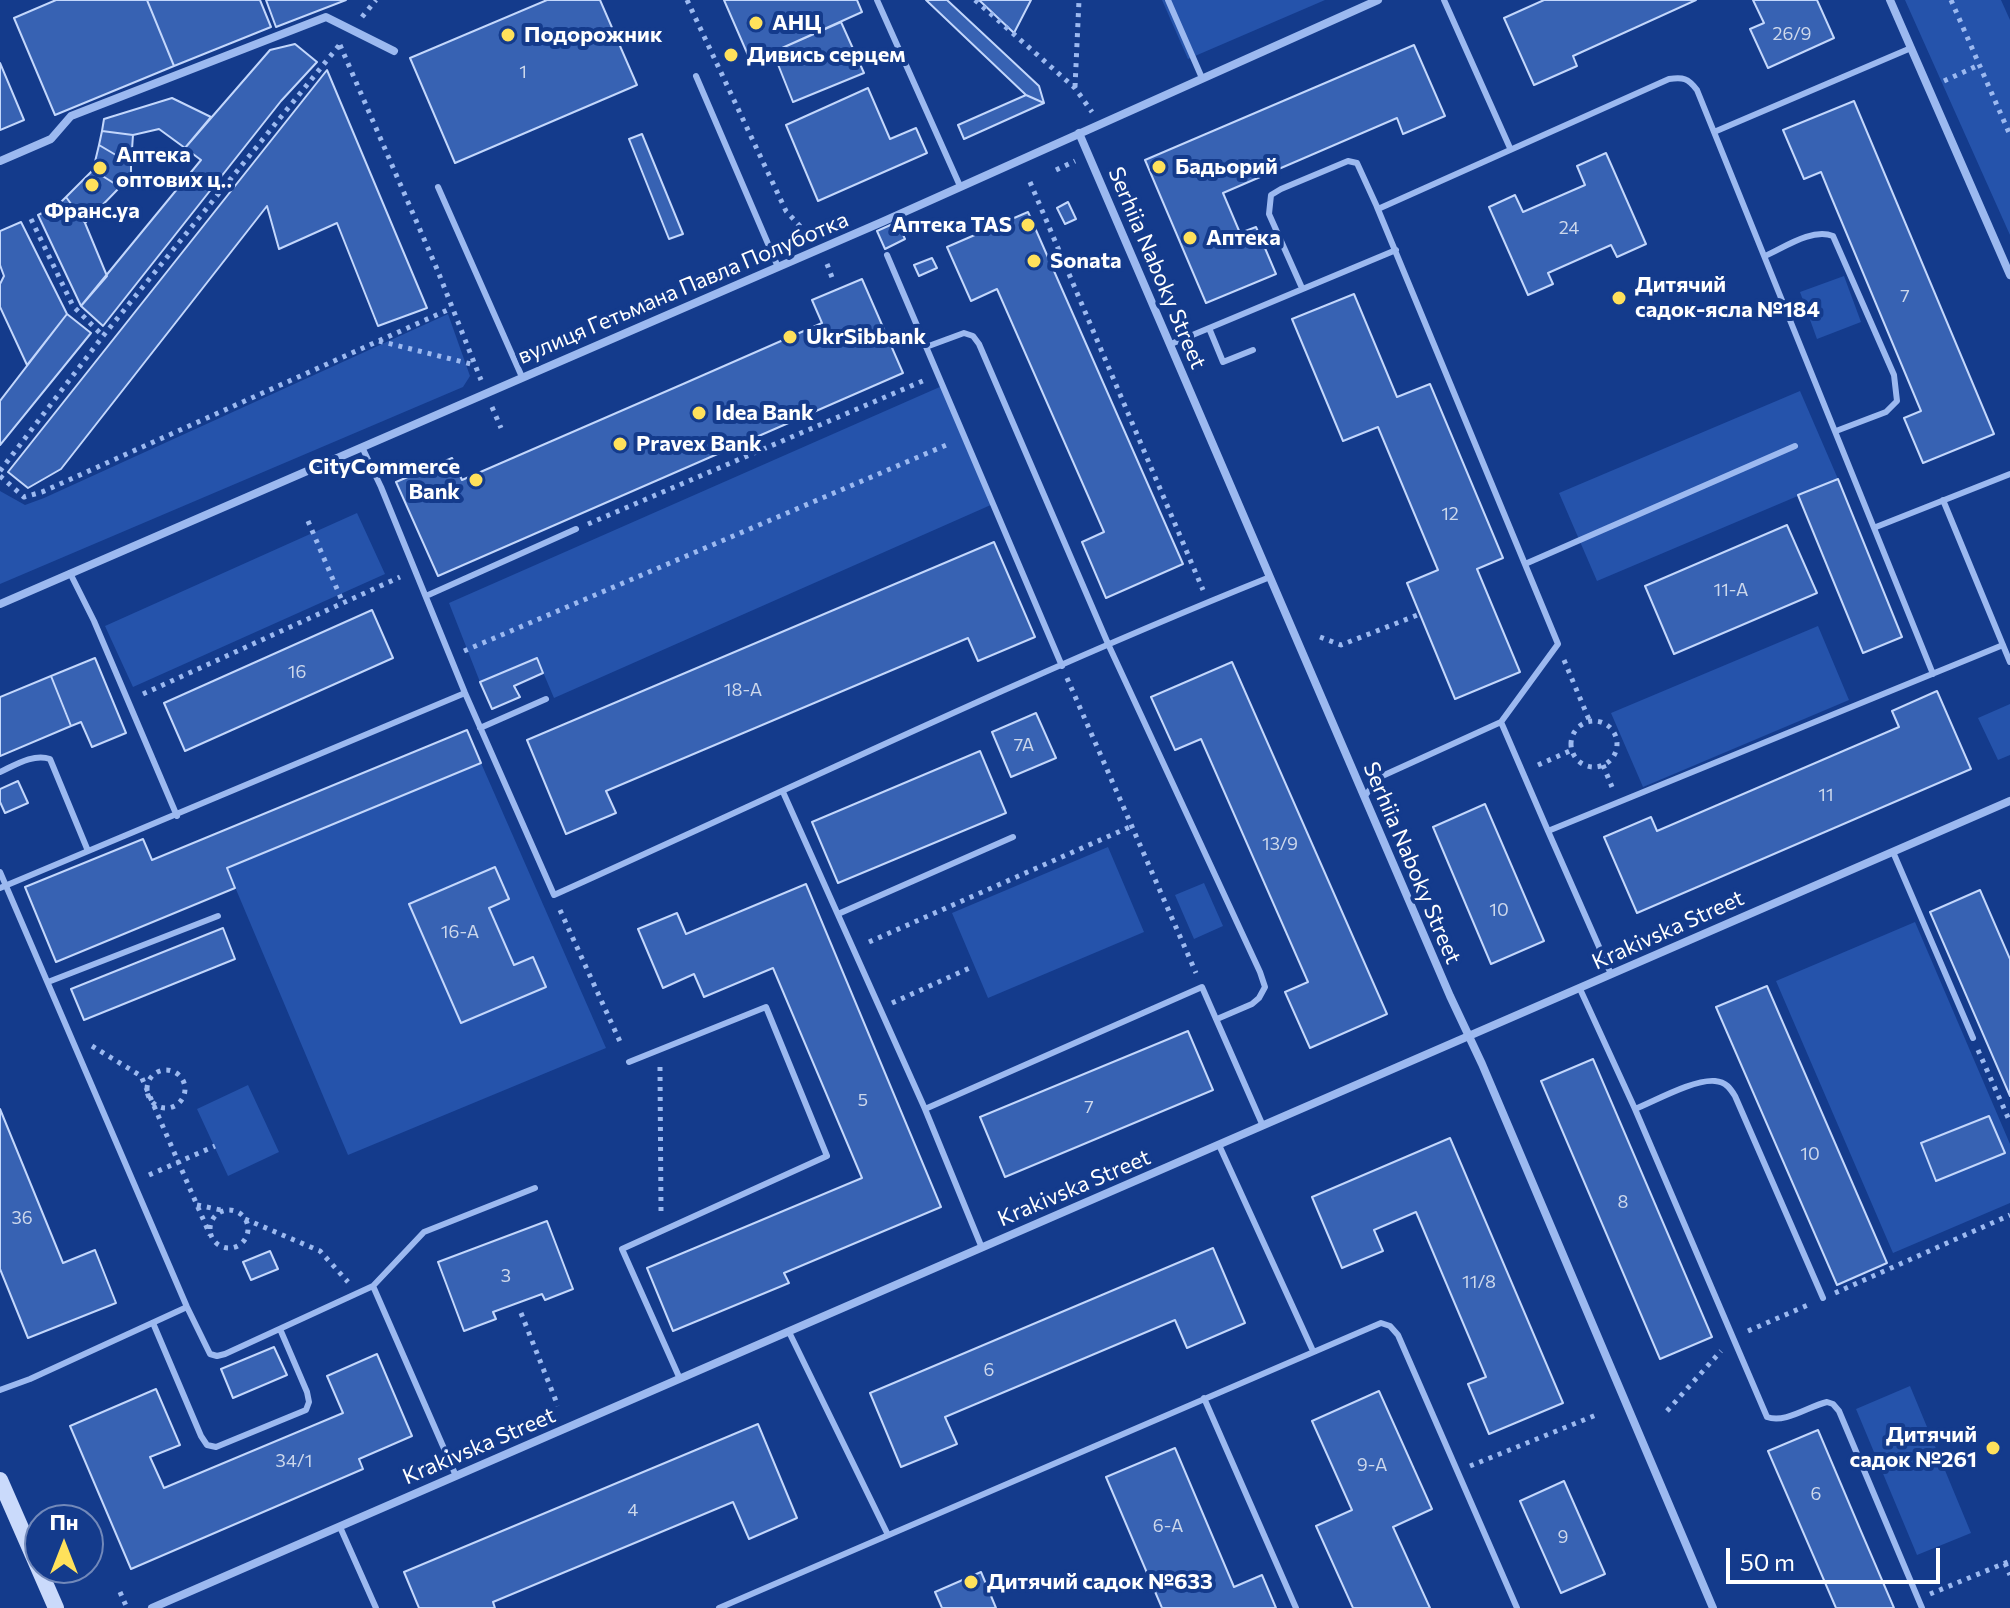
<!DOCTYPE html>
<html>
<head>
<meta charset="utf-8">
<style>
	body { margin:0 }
	#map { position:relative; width:2010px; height:1608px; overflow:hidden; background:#143b8c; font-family:Commissioner,sans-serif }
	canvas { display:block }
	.north { position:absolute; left:24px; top:1504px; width:80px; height:80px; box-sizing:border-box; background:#143b8c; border:2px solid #7289ba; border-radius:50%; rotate:0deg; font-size:22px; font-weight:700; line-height:32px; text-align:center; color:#fff }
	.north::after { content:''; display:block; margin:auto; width:28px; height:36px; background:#ffe15b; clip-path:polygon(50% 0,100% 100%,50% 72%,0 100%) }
	.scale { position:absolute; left:1726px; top:1548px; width:214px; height:36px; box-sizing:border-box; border:4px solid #fff; border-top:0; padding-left:10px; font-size:24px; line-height:28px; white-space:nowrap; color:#fff; -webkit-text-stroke:6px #143b8c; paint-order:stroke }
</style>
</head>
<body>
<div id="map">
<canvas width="2010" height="1608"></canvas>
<div class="north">Пн</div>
<div class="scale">50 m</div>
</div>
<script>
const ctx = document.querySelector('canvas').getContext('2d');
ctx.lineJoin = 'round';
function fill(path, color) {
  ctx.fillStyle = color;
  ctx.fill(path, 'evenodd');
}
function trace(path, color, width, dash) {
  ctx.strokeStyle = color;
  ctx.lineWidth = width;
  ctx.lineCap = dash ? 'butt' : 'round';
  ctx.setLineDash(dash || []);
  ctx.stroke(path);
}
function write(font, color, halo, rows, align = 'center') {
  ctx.font = font + ' Commissioner,sans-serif';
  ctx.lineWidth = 8;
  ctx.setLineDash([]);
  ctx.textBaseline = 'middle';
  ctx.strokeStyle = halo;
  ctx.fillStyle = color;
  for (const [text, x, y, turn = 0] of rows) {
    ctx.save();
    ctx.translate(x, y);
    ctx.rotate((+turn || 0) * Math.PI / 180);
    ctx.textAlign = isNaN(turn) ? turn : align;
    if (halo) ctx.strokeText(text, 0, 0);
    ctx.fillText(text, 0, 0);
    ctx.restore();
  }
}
fill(new Path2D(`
	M1162,0H1325L1188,59Z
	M1905,0H2001L2010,20V235Z
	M1844,276L1861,322L1817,339L1800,292Z
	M448,314L470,376L463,387L0,584V491L25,505L44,498Z
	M942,386L993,504L554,698L537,658L480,682L449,603Z
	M1800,391L1838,479L1597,581L1559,493Z
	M357,513L385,574L133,687L105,626Z
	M1818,626L1849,700L1643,787L1611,713Z
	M2010,704V755L1998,760L1978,718Z
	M481,763L606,1048L348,1155L227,868Z
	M1108,847L1144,932L988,998L952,913Z
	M1204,883L1223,926L1194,939L1175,895Z
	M1915,922L2010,1144V1203L1893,1253L1776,981Z
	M248,1085L279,1152L228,1176L197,1109Z
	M1910,1386L1971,1533L1917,1555L1856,1409Z`), '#2553ab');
const building = new Path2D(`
	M56,0H147L174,66L55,115L14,18Z
	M147,0H260L271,27L174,66Z
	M266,0H346L276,27Z
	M547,0H600L637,85L455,163L410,58Z
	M724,0H857L862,12L751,62Z
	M926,0H947L1039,86L1044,103L1026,95Z
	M979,0H1031L1014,33Z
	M1544,0H1696L1573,56L1577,66L1534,85L1504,18Z
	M1753,0H1817L1834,38L1768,68L1750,29L1764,23Z
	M841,22L864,73L793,102L773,52Z
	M295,44L317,62L281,101L103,326L81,306L201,160L185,148L270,50Z
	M1414,45L1445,116L1403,134L1397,118L1223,193L1240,233L1256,227L1276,274L1206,303L1145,160Z
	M0,63L24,120L0,130Z
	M327,70L427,308L378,326L337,223L279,249L267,206L61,469L28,488L8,472Z
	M868,88L890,139L916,128L927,153L818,201L786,125Z
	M1026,95L1044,103L964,139L958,125Z
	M172,98L211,117L185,148L159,129L133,135L102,131L104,119Z
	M1854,101L1994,434L1923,463L1904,418L1921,411L1830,194L1821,172L1804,179L1783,130Z
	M102,131L133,135L131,164L99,145Z
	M642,134L683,234L669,239L629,139Z
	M99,145L131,164V174L120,187L93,170Z
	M1606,153L1646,244L1617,257L1611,245L1548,273L1553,284L1528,295L1489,207L1515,195L1523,212L1585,185L1577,166Z
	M93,170L120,187L85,223L66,197Z
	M66,197L85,223L107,276L81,306L38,215L57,206Z
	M1068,202L1076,219L1065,224L1057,208Z
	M1028,212L1183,564L1106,598L1082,542L1104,532L997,289L971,301L947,247Z
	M21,222L67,314L27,365L0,307V284L4,276L0,265V231Z
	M897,222L905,239L885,249L877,231Z
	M932,258L937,268L919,276L914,265Z
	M862,279L903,373L438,576L396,482L452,458L462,480L683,384L822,323L812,300Z
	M1354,294L1397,397L1430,384L1503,558L1477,569L1520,672L1455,699L1407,583L1438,570L1378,427L1343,441L1292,319Z
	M67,314L91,333L0,445V401Z
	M1838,479L1902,637L1863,653L1798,495Z
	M1787,525L1817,593L1674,654L1645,586Z
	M994,542L1035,637L978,661L968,638L606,791L616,813L566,834L527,740Z
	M372,610L393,658L185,751L164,703Z
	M95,658L126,733L92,747L81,722L71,726L51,676Z
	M537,658L543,673L514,686L520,697L492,709L480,682Z
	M1232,662L1387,1014L1310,1048L1285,992L1308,982L1201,739L1175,750L1151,697Z
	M51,676L71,726L0,756V697Z
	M1937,691L1971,769L1637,913L1604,837L1651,817L1657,831L1899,727L1892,711Z
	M1036,713L1056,758L1011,777L992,732Z
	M467,730L481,763L227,868L235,888L56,962L25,887L143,839L152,860Z
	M980,751L1006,813L838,883L812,822Z
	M18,781L28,803L5,813L0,802V789Z
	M1485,804L1544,941L1491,964L1433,827Z
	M495,867L509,899L489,908L514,965L533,957L546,987L461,1023L409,904Z
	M806,884L941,1207L784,1273L789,1283L673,1331L647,1268L862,1178L773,968L704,997L694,974L663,988L638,929L677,913L686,934Z
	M1980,890L2010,959V1096L1930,912Z
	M223,928L235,959L84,1020L71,989Z
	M1767,986L1887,1263L1837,1285L1716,1007Z
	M1188,1031L1213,1090L1005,1177L980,1117Z
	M1593,1059L1712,1337L1660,1359L1541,1081Z
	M0,1109L63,1263L95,1250L116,1303L28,1338L0,1269Z
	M1989,1116L2005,1153L1936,1181L1921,1143Z
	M1450,1138L1563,1403L1489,1434L1468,1384L1486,1377L1416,1212L1374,1230L1383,1251L1342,1268L1312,1197Z
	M547,1221L573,1289L545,1300L542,1294L493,1312L496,1319L464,1331L438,1262Z
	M1213,1248L1245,1323L1187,1348L1175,1320L945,1417L957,1444L901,1467L870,1393Z
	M270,1251L278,1269L251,1280L243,1262Z
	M274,1347L287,1375L233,1398L221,1369Z
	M377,1354L412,1436L359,1459L363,1469L131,1569L70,1426L156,1389L180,1445L150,1457L164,1488L343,1413L327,1376Z
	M1379,1391L1432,1509L1393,1527L1430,1608H1353L1316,1526L1352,1510L1312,1421Z
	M758,1424L797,1518L749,1539L733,1502L493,1602L495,1608H419L404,1572Z
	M1818,1430L1860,1529L1894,1608H1836L1768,1451Z
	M1175,1448L1234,1587L1262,1575L1276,1608H1162L1106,1477Z
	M1564,1481L1605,1574L1561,1593L1520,1501Z
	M981,1572L996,1608H942L935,1592Z`);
fill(building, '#3762b3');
trace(building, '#c3d7fc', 2);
trace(new Path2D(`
	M687,0L786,211L809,236
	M975,0L1075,88L1092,112
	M1951,0L2010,135
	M362,17L376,0
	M340,45L437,269L481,380
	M1944,81L1979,65
	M1075,87L1079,0
	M1056,170L1075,161
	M1030,182L1203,590
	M31,219L73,306L103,336
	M827,264L833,280
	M379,341L475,365
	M492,407L501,428
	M0,471L103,336L341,43
	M0,476L24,497L42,492L452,308
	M308,521L343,603
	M588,524L925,380
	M1320,637L1341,645L1420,614
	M464,651L951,443
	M1564,660L1590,722
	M1067,678L1196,973
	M143,694L400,577
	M1571 744a23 23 0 1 1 46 0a23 23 0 1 1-46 0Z
	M1538,765L1572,750
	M1603,765L1612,787
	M560,910L622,1046
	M869,942L1132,826
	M892,1003L974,966
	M92,1046L141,1076L210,1235
	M1978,1050L2010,1122
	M660,1067L661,1213
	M147 1089a19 19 0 1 1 38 0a19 19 0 1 1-38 0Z
	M149,1175L215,1146
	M197,1205L221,1210
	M210 1229a19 19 0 1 1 38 0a19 19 0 1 1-38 0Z
	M245,1219L320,1251L348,1282
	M1835,1293L2010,1215
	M521,1313L558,1406
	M1748,1331L1808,1305
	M1667,1411L1721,1351
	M1470,1466L1596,1415
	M2005,1563L2010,1575
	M120,1592L127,1608
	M1930,1594L2010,1561`), '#9cb9f0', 5, [4, 6]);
trace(new Path2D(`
	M877,0L960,186
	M1168,0L1202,78
	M1444,0L1510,148
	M696,76L778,267
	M1714,132L1911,48
	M438,187L522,377
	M887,255L1062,666
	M1765,256C1785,247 1812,228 1833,236L1894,375L1897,401L1886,412L1836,431
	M1302,288L1269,214L1271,195L1281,189L1348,161L1357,163L1378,209L1669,79C1683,77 1688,78 1697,90L1933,674
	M1209,328L1223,362L1253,350
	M1171,344L1396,250
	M926,347L964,333L973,336L979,344L1109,646L1260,972L1265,987L1259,998L1252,1004L1217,1019
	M362,447L381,487L465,693L554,895C792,788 1028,674 1270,577
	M1943,500L2010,662
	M1876,527L2010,474
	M1525,564L1795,446
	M70,573L94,621L177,816
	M426,596L576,529
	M1501,722L1548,831
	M480,728L546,699
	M0,772C15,765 34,753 50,759L88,851
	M783,792L925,1109L982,1248
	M1364,797L1380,777L1501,722L1558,644L1377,207
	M1893,852L1973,1038
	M0,872L187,1307L210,1354L217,1356L225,1354L373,1286L424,1232L535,1188
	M0,888L465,693
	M838,914L1013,837
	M1611,974L1548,831L2003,645
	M48,982L218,916
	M1580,989L1635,1109L1767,1417C1785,1424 1809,1406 1827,1402L1833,1404L1839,1411L1922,1608
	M629,1062L766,1007L827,1156L622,1249L680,1379
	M925,1109L1202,987L1263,1126
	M1635,1109C1655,1101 1694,1079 1715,1081C1726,1082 1730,1088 1735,1096L1823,1298
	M1219,1145L1313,1351
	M373,1286L456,1476
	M153,1323L201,1436L207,1445L216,1447L306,1410L309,1402L307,1392L280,1329
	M789,1332L888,1535
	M0,1390L30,1379L187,1307
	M1204,1398L1296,1608
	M340,1527L376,1608
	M719,1608L1381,1323L1390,1326L1398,1335L1517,1608`), '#9cb9f0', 6);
trace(new Path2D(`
	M1890,0L2010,275
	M1079,133L1450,996L1482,1064L1713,1608
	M0,161L51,139L71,116L326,17L394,51
	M0,604L882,222L1378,0
	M152,1608L2010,801`), '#9cb9f0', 8);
trace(new Path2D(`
	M0,1480L56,1608`), '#cadafb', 16);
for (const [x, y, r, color] of [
	[756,23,8,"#ffe15b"],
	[508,35,8,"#ffe15b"],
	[731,55,8,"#ffe15b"],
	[1159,167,8,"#ffe15b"],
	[100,168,8,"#ffe15b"],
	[92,185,8,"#ffe15b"],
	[1028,225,8,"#ffe15b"],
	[1190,238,8,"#ffe15b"],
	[1034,261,8,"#ffe15b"],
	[1619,298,8,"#ffe15b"],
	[790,337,8,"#ffe15b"],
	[699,413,8,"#ffe15b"],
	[620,444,8,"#ffe15b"],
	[476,480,8,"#ffe15b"],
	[1993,1448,8,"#ffe15b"],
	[971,1582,8,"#ffe15b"]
]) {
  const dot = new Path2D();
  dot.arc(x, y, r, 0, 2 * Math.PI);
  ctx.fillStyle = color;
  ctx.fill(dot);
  trace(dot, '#143b8c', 3);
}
write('18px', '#cdd8ec', null, [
	["26/9",1792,34],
	["1",523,72],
	["24",1569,228],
	["7",1905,296],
	["12",1450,514],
	["11-А",1731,590],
	["16",297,672],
	["18-А",743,690],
	["7А",1024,745],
	["11",1826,795],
	["13/9",1280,844],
	["10",1499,910],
	["16-А",460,932],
	["5",863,1100],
	["7",1089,1107],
	["10",1810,1154],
	["8",1623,1202],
	["36",22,1218],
	["3",506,1276],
	["11/8",1479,1282],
	["6",989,1370],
	["34/1",294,1461],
	["9-А",1372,1465],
	["6",1816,1494],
	["4",633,1510],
	["6-А",1168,1526],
	["9",1563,1537]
]);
write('bold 22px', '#fff', '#143b8c', [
	["АНЦ",772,23],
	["Подорожник",524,35],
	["Дивись серцем",747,55],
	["Аптека",116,155],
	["оптових ц‥",116,180],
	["Бадьорий",1175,167],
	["Франс.уа",92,211,"center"],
	["Аптека TAS",1012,225,"right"],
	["Аптека",1206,238],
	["Sonata",1050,261],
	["Дитячий",1635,285],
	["садок-ясла №184",1635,310],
	["UkrSibbank",806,337],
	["Idea Bank",715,413],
	["Pravex Bank",636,444],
	["CityCommerce",460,467,"right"],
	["Bank",460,492,"right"],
	["Дитячий",1977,1435,"right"],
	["садок №261",1977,1460,"right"],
	["Дитячий садок №633",987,1582]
], 'left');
write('22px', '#fff', '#143b8c', [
	["Serhiia Naboky Street",1157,268,67],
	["вулиця Гетьмана Павла Полуботка",683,288,-23],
	["Serhiia Naboky Street",1412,863,67],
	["Krakivska Street",1668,930,-24],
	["Krakivska Street",1074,1188,-23],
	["Krakivska Street",479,1446,-23]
]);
</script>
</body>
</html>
